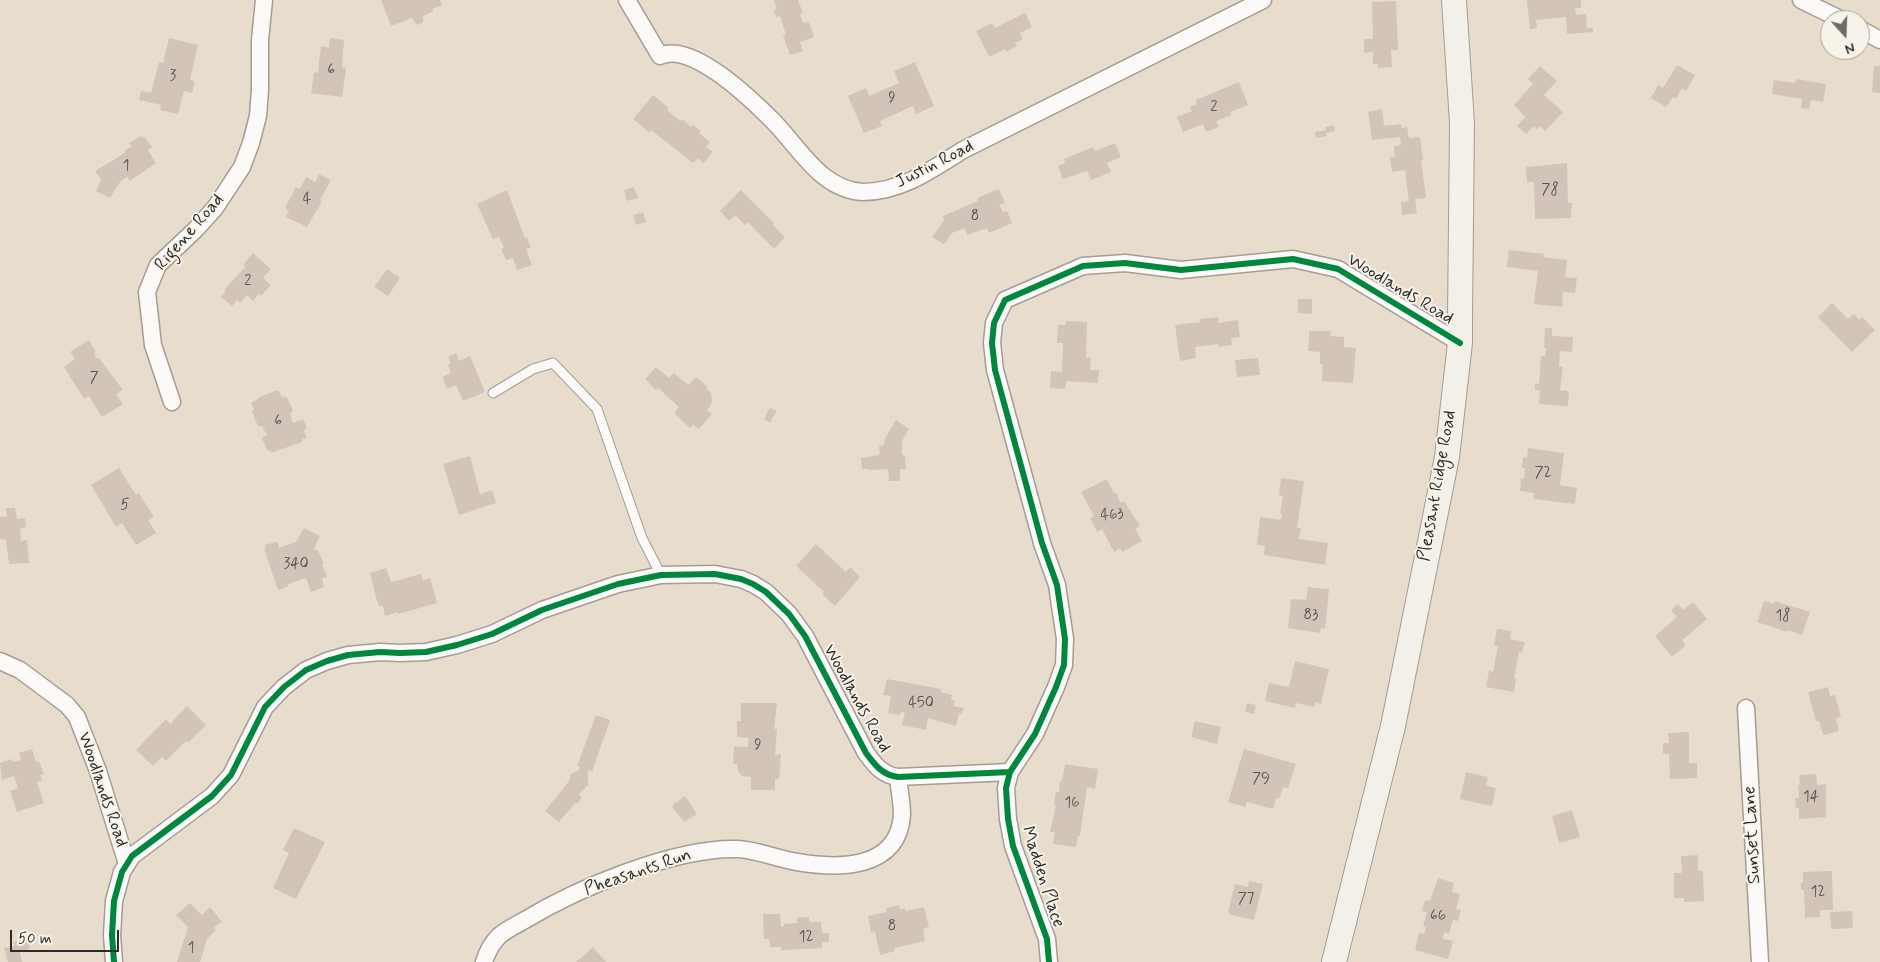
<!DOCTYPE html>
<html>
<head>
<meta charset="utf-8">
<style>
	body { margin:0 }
	#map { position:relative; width:1880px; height:962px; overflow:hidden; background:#e8ddcd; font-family:Mynerve,sans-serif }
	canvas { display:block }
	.north { position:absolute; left:1820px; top:10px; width:50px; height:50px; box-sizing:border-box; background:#f7f3e8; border:1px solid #a5a39c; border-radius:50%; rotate:160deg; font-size:14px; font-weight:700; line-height:20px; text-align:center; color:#2b2b2b }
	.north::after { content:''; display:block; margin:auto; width:18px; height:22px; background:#6d6964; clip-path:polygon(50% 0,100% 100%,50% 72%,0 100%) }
	.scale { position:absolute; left:10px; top:930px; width:109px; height:22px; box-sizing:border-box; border:2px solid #2b2b2b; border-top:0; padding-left:6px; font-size:15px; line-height:18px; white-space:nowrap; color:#2b2b2b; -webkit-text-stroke:4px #f7f3e8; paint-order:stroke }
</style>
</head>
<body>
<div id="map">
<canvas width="1880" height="962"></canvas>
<div class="north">N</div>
<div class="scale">50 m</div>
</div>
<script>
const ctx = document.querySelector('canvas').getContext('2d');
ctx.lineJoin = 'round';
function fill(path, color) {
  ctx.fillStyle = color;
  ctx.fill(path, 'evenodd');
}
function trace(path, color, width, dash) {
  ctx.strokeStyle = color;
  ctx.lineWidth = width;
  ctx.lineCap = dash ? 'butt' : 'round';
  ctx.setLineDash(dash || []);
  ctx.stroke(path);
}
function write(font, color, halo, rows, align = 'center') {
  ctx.font = font + ' Mynerve,sans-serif';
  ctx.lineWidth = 4;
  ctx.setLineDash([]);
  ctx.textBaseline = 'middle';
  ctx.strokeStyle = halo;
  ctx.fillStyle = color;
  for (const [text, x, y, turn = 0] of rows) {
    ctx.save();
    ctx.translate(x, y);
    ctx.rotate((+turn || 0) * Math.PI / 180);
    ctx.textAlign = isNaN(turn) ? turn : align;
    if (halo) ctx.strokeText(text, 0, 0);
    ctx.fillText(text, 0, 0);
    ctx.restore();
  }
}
fill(new Path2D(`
	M381,0H440L442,5L432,9L434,11L423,16V22L418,25L415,23L412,18L391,26Z
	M774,0H798L803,13L800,14L803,23L809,22L814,37L800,42L803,51L790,55L783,35H786L780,16L776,17L774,10L777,9Z
	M1527,0H1581V8H1575L1576,15L1586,14L1587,28H1593V32L1567,34L1566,17L1536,20L1537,28L1530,29Z
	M1396,1L1398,50H1391L1392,67L1378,68V64H1373V52L1364,53V39H1373L1372,2Z
	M1025,13L1032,27L1020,33L1023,39L1015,43L1017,46L1006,52L1005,49L989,57L976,31L992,23L995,28Z
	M169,38L198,45L190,80L195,81L192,93L184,91L178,114L160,110L161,105L139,100L141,91L151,93L159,62L163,63Z
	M330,38L344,40L342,67L346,68L342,97L311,93L314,72L318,73L321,46L329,48Z
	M915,62L934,106L916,114L913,106L880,121L882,126L864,133L848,96L866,88L869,96L899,83L894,71Z
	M1677,65L1695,75L1686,91L1682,88L1676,99L1673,97L1666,107L1651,98L1658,85L1663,88Z
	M1540,66L1557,81L1544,95L1563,112L1545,131L1540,126L1537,129L1534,126L1526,134L1517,126L1525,117L1514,105L1533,84L1528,79Z
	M1874,66H1880V93L1872,92Z
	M1796,79L1826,84L1823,102L1811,100L1809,109L1801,108L1802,99L1772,94L1774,80L1795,83Z
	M1239,82L1248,105L1230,112L1231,115L1216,121L1219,127L1206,132L1203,124L1183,132L1177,117L1192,111L1190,107L1197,104L1196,100Z
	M653,95L669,108L667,110L680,121L682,119L691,127L693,125L701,131L699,133L710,142L706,147L713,152L704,163L698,158L693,163L651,130L650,133L633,119Z
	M1382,109L1384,126L1401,124V128L1407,127L1409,138L1420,137L1423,160H1421L1426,198L1415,199L1417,213L1402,215L1401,202L1409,201L1405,170L1392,172L1390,157H1395L1394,146L1401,145L1400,137L1372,140L1368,112Z
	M1334,125L1335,131L1326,133L1327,136L1316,138L1315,132L1326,130L1325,127Z
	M141,136L143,138L145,137L152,147L148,150L156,163L130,181L127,177L120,182L110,198L96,191L101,180L95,171L125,153L124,151L132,146L129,143Z
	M1115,143L1121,157L1107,163L1111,172L1091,180L1087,171L1063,179L1058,166L1065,163L1064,159L1093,147L1095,151Z
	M1567,163L1568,203H1572L1571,218L1535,219L1534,182H1527L1526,167Z
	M319,174L331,180L320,200L322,201L307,227L286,217L289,210L285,208L296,187L300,189L306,177L315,182Z
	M634,187L638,198L627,201L624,190Z
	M999,189L1005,203L999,205L1003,212L1007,211L1012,223L989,233L987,228L967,235L965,228L952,233L944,244L932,237L944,220L943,216L978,201L977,198Z
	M507,190L525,238L527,237L531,248L526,249L532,265L517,270L513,258L506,260L501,249L504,248L499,237L493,239L477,204Z
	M741,190L774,223L773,225L785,237L774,249L748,222L745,225L735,215L729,221L720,211Z
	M643,212L646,222L636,225L633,215Z
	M1509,250L1544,254L1543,257L1567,260L1565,277L1577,278L1575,293L1563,292L1562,307L1534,304L1538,271L1507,267Z
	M253,253L271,269L263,278L271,285L261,296L259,294L253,301L247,295L240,303L237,300L232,306L221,297L226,291L224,290L245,267L243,265Z
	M387,269L400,278L388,296L374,287Z
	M1298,299H1312V314L1298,313Z
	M1832,303L1848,319L1854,314L1859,320L1862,317L1875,330L1852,352L1818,317Z
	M1218,317V323L1238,320L1240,337L1231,338L1232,345L1218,347V344L1195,347L1196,358L1180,361L1175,325L1200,322V319Z
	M1066,321L1087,322L1086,358H1091L1090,370H1099L1098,383L1066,381L1065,389L1050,388L1051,371L1062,372L1063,343H1057L1058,325H1066Z
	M1545,328H1552V336L1573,337L1572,352L1560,351L1559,366L1563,367L1560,390L1569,391L1568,406L1539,404L1540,390H1535V383L1539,384L1541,356H1545L1546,348H1544Z
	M1309,331H1331L1330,336L1344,337V347L1356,348L1353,383L1322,381L1323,364H1320V352L1308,351Z
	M89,340L96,352L94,353L97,359L99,358L123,390L116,394L123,404L102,417L89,396L84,399L64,367L75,359L70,352Z
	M456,353L459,361L470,356L485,392L463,401L456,385L447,389L442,377L451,373L448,365L451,364L448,357Z
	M1258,358L1260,375L1237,377L1235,360Z
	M656,367L669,378L674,373L688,385L696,377L708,387L706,388L711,393L712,399L711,405L707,410L712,414L699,429L693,425L690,428L674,413L679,407L658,388L656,390L645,379Z
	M278,390L282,397L285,396V398L287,397L293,411L290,414L293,423L303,419L307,427L304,431L307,438L302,439V442L271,453V451H268L262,439L263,437L267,435L262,426H258L252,412L254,409L251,403L259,398V397Z
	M770,408L777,411L770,423L764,419Z
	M896,420L909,429L902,441V455H905L906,469H900V481H889L888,469L868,470L869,469H862L861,458L880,455L879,446L884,445L885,438Z
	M1528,448L1564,453L1560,485L1577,488L1575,504L1534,499V493L1520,491L1521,478L1524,479L1525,468H1522L1523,457L1527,458Z
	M470,456L480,494L492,490L496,503L459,515L443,464Z
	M119,468L136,495L139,493L154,517L148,520L156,533L136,545L122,523L116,527L91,485Z
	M1281,478L1304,481L1297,528H1301L1299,539L1328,543L1325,565L1264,555L1265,546L1257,545L1260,517L1281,520L1282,514L1280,513L1283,496L1279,495Z
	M1107,479L1114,493H1116L1121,503L1124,501L1140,526L1135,529L1142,541L1122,552L1120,548L1114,552L1102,529L1097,532L1090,518L1094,516L1081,492Z
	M6,508H15L17,519L25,518L26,527L20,528L21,541L27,540L29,563L9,564L6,540L0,539V516L7,517Z
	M304,528L320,536L314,549L318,551L324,564H322L327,577L322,578L324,587L311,592L306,578L288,584L289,586L278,590L264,549L266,548L265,545L275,542L278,543L279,548L296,542Z
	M816,544L846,572L850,567L860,577L835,606L822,594L824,592L796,566Z
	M386,568L391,582L421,574L423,580L430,578L437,603L398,614V612L385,616L383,606L380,607L377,601L370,573Z
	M1308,587L1329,589L1325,629L1321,628L1320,633L1288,628L1291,599L1306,600Z
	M1764,601L1774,604L1775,601L1810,612L1802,635L1788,630L1787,632L1757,622Z
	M1693,602L1707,619L1682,640L1686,645L1672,657L1655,636L1677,617L1671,610L1678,604L1683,610Z
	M1497,629L1511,631L1510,639L1525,642L1522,653L1519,652L1514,678H1516L1514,692L1486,687L1489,671L1493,672L1498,646L1494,645Z
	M1295,661L1329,669L1321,704L1315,702L1314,707L1296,703L1295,708L1265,701L1269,683L1289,687Z
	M887,679L941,689V692L952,695L951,700L955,701L953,706L964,708L962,714L959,713L956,726L928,718L926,730L902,725L905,713L901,712L900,715L888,713L891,696L883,695Z
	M1828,687L1830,696L1835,695L1841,717L1836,718L1839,731L1823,735L1819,721H1816L1808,692Z
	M741,703H777L774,729H777L775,755L781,754L779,779H775V790H751V777L742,776L738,771L737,764H733L734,746L748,747L749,738L737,737V721H741Z
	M1247,703L1256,705L1254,714L1245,712Z
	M187,706L206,725L188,743L186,741L166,761L162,757L153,766L136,750L166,719L170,724Z
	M596,715L610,720L592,772L588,770V785L579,794L582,798L577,804L575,803L559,822L545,811L569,781L571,774L579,770L580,767L577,766Z
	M1195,721L1221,727L1217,744L1191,737Z
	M1689,732V763H1697V778L1670,779L1669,754H1663V743H1669L1668,733Z
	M32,749L36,762L39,761L44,774L40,775L42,780L37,782L44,803L17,812L10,791L18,788L14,776L2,780L0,763L12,759L13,762L21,760L19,753Z
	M1244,749L1296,764L1288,788L1283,787L1279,799L1276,798L1273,809L1247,802L1245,807L1228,802Z
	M1065,764L1098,769L1095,789L1087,787L1080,836H1078L1076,847L1053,844L1055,832H1050L1056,805H1054L1056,792H1059L1060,781H1062Z
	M1466,772L1488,777L1486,786L1496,788L1492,806L1460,799Z
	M1816,774L1817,785L1826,784V817L1799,819V808H1796L1795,798H1799L1798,785H1800L1799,775Z
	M685,796L697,814L684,822L672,807L674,805V804Z
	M1572,810L1580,837L1559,843L1552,816Z
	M294,828L325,842L296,899L273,888L289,853L283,850Z
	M1698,855V871H1703L1704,901L1684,902V898H1674V873H1682L1681,856Z
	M1832,871L1833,910H1820V917L1805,918L1804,890H1801V883H1803V872Z
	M1438,878L1454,883L1452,892L1460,894L1456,909L1461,910L1458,921L1453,920L1449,934L1444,932L1443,939L1453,941L1448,959L1415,950L1419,933L1424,934L1426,927L1423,926L1427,912L1422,911L1425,900L1430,901Z
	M1249,881L1263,884L1254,920L1232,915L1228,912L1235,884L1248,887Z
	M190,903L202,915L210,907L222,922L214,927L216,930L207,939L200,962H177L188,927L176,915Z
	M899,905L900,909L905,908V911L924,907L929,927L923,929L925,941L894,948L895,951L880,955L875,931L871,932L868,916L887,912L886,908Z
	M1852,911L1853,928L1831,929L1830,912Z
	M763,914H780L781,927L784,926V924L797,923V918L809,917V922H821L822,933H829V942H822V948L781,950V947H770L769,939H764Z
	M27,938L30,949L20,952L22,962H8L4,948L15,946L14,942Z
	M593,947L606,962H576Z`), '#d2c4b9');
const lane = new Path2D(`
	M493,393L533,369L553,363L597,409L642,538L661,575`);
const street = new Path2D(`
	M627,0L660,56C691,41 750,98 771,119C798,145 820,190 863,192C901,192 933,169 963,150L1263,0
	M1801,0L1842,20
	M1860,29L1880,40
	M172,402L153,345L147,292L158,265L195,230L215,208L242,167L251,143L258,116L260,90V40L264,0
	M0,661L20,670L67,705L77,717L98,771L127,864
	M1746,708L1760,962
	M114,962L112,935L114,901L122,872L132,856L212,796L231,775L265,707L284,687L306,670L327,661L348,655L380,652L400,653L426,652L457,645L492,634L542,610L618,584L661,575L715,574L741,579L753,584L766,592L789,614L805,636L866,753C875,765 882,775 898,777L1010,772
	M484,962C487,952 491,944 499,936C506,930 516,925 525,920C578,888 675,847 738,849C758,850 777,859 797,862C838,869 898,870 902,815C902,802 899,789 898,777
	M1049,962L1047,939L1013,846L1008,819L1006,788L1010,772L1035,734L1056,687L1064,665L1065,639L1057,585L1042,543L995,370L992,343L994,323L1005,300L1083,266L1125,263L1181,270L1293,259L1338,269L1460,343`);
const secondary = new Path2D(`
	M1334,962L1393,726L1447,457L1460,343V318L1462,123L1454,0`);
trace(lane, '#a39d94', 11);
trace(street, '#a39d94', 19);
trace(secondary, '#a39d94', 26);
trace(lane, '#fcfaf8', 9);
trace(street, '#fcfaf8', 16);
trace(secondary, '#f3f0e9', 24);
trace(new Path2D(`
	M114,962L112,935L114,901L122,872L132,856L212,796L231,775L265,707L284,687L306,670L327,661L348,655L380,652L400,653L426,652L457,645L492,634L542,610L618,584L661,575L715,574L741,579L753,584L766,592L789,614L805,636L866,753C875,765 882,775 898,777L1010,772
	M1049,962L1047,939L1013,846L1008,819L1006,788L1010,772L1035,734L1056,687L1064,665L1065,639L1057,585L1042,543L995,370L992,343L994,323L1005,300L1083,266L1125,263L1181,270L1293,259L1338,269L1460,343`), '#00873e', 6);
write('15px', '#565350', null, [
	["6",331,71],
	["3",173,77],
	["9",892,99],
	["2",1214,108],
	["1",126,167],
	["78",1550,191],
	["4",307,200],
	["8",975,217],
	["2",248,282],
	["7",94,379],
	["6",278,422],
	["72",1543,474],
	["5",125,506],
	["463",1112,516],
	["340",296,565],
	["83",1311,616],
	["18",1783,617],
	["450",921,704],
	["9",758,746],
	["79",1261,780],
	["14",1811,798],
	["16",1072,804],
	["12",1818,893],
	["77",1246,900],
	["66",1438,917],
	["8",892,927],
	["12",806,938],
	["1",191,949]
]);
write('18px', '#2b2b2b', '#f7f3e8', [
	["Justin Road",935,165,-27],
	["Rigene Road",190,233,-49],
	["Woodlands Road",1400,290,31],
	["Pleasant Ridge Road",1438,486,-80],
	["Woodlands Road",856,699,61],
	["Woodlands Road",102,790,71],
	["Sunset Lane",1753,835,-93],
	["Pheasants Run",638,873,-19],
	["Madden Place",1042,877,72]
]);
</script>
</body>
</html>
